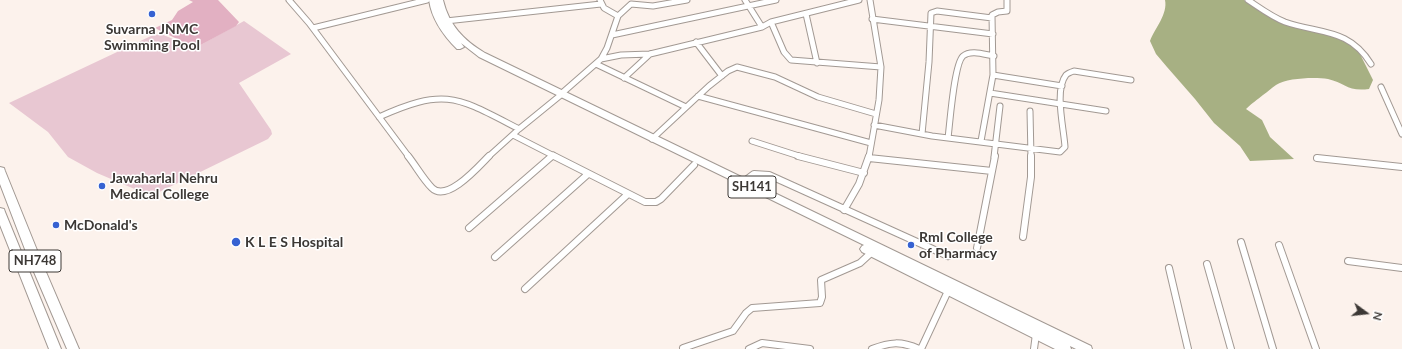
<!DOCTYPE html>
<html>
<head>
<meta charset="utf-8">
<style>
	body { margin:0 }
	#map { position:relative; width:1402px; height:349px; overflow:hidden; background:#fcf2ec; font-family:Lato,sans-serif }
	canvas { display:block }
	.north { position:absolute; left:1346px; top:293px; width:40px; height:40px; -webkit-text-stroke:3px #fff; paint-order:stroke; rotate:105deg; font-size:11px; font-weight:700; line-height:16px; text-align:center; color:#3c3835 }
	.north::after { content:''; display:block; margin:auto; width:14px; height:18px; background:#3c3835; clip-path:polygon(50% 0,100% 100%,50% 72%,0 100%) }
</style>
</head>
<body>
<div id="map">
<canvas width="1402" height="349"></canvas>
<div class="north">N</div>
</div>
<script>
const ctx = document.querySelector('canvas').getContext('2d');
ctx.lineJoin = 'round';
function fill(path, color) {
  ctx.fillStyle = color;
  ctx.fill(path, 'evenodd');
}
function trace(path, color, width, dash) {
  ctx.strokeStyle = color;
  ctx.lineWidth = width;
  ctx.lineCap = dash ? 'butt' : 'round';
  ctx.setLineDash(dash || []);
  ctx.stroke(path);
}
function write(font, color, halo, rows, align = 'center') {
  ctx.font = font + ' Lato,sans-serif';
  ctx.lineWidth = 3;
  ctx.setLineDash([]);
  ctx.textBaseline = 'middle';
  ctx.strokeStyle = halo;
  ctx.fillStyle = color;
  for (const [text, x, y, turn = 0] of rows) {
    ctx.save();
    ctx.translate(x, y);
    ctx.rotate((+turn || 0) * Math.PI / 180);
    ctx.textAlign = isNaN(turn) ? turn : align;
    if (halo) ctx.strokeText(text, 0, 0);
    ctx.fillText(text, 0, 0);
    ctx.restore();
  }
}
fill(new Path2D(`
	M244,21L291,54L239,83L271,130L272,134L268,139L151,196L97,173L68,157L48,132L9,103L151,36L161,34L195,48Z`), '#e8c7d2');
fill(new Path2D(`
	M189,0H218L239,22L236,26L195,48L155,28L172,20L178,11L193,2Z`), '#e2b0c2');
fill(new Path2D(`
	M1165,0H1244L1262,13L1278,20L1314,29L1348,42L1360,54L1373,80L1369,89C1348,92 1345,83 1328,79C1314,77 1287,78 1276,85C1271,88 1268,92 1263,95C1257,100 1252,103 1246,109L1262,120L1270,137L1294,159L1250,161L1240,146L1214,123L1195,99L1167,67L1156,54L1150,41C1155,28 1168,14 1165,0Z`), '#a7b083');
const streetFar1 = new Path2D(`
	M289,0L309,23L409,157
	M600,0L604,8L618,16
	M745,0L762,27
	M1248,0C1260,8 1272,17 1285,22C1320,34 1349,28 1371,64
	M806,14L817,63
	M872,19L993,34
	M446,21L601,4
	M771,22L784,52L791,60L881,67
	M313,28L427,0
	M612,35L776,0
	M696,42L722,76
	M601,59L621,55L650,54L762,27L771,22L859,0
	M596,64L686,107
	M993,75L1062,86
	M624,78L650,54
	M1381,87L1402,134
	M990,93L1106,111
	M561,94L601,59L607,48L618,16L631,4L653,6L687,0
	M698,96L871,143
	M1030,111L1031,157
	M379,117C446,87 457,97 519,129
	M874,125L932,136L1060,152L1065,147C1064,129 1054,90 1066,75C1068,73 1071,72 1074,71L1131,80
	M922,134L929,62L931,13L937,11L992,18
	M513,135L556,157
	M948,138C950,123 954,64 963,56C971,49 986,55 994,56
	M652,139L709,86L728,71L737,67L775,77L818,97L876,114
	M752,141L802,157
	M981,141L993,75L992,15L998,12L1007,11V0
	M488,157L519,129L562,94
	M551,157L553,155
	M869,157L879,100L881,67L870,0
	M994,157L1000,106`);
const street = new Path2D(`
	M408,156C416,166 423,179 432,188C447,203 479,166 489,156
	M554,156L645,202H656L661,199L694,165
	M798,156L864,173
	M869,158L992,171
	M1317,158L1402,167
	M742,183L754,174L769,175L948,256
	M844,210L859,184L869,156
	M469,228L552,156
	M1023,237L1031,177V156
	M1241,242L1273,349
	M1279,245L1316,349
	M977,248L995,156
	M495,257L588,174
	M1348,261L1402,268
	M1207,264L1231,349
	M1169,268L1188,349
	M525,289L628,194
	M683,348L733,331L746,313L752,308L820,303L822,297L821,280L860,263L872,252
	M749,349L762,343L810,349
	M872,349C890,342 901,341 919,349
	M921,349L948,291
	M1034,349L1036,334`);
const primary = new Path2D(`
	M429,0H443C449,25 463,40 485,53L1091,346L1092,349H1076L1070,346L1071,349H1055L862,252L860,249L862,246L864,245L479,57L461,43L464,47L460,49H457C443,35 432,20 429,0Z`);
const highway = new Path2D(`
	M0,167L4,168L5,171L43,265L79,349H67L31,265L0,184Z
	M0,208L4,209L5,212L61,349H49L0,225Z`);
trace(streetFar1, '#a29993', 7);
trace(street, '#a29993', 8);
trace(primary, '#a29993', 2);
trace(highway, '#a29993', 2);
trace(streetFar1, '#fff', 5);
trace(street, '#fff', 6);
fill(primary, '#fff');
fill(highway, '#fff');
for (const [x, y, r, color] of [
	[152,14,4,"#3662d2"],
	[102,186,4,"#3662d2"],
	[56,225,4,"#3662d2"],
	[236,242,5,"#3662d2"],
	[911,245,4,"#3662d2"]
]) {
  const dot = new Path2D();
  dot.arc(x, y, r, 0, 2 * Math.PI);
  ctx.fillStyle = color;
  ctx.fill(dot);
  trace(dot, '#fff', 1.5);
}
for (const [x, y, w] of [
	[752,187,48],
	[35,261,52]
]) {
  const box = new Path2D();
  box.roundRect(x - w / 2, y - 11, w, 22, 3);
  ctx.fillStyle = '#fff';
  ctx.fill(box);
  trace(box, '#3c3835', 1);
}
write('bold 13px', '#3c3835', null, [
	["SH141",752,187],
	["NH748",35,261]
]);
write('bold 14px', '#3c3835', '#fff', [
	["Suvarna JNMC",152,29,"center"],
	["Swimming Pool",152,45,"center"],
	["Jawaharlal Nehru",110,178],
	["Medical College",110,194],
	["McDonald's",64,225],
	["Rml College",919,237],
	["of Pharmacy",919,253],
	["K L E S Hospital",245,242]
], 'left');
</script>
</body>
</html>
